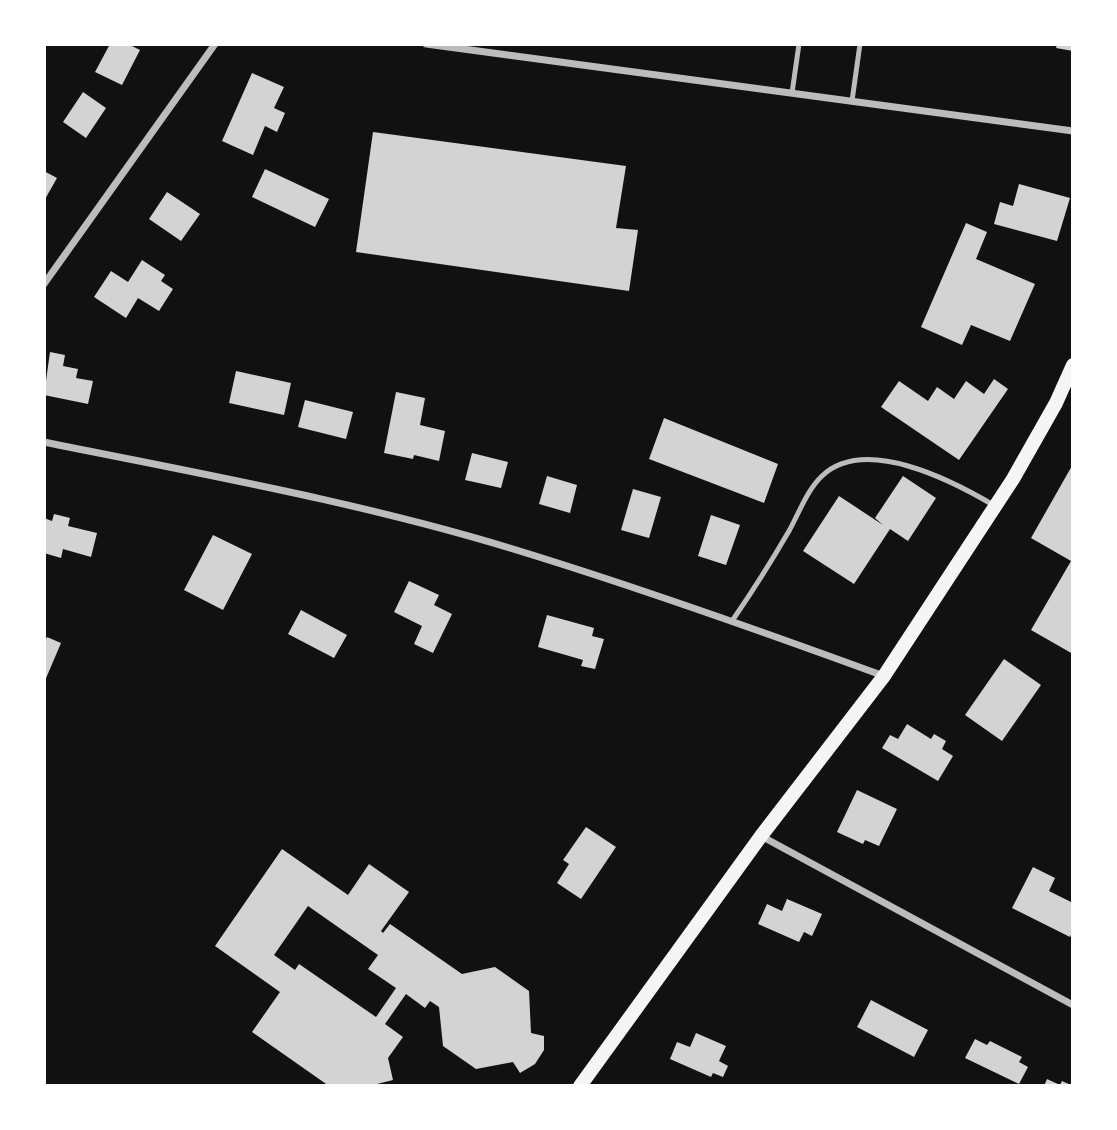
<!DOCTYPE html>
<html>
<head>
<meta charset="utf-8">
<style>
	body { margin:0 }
	#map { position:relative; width:1117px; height:1130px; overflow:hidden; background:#111; font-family:Quicksand,sans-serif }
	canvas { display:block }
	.frame { position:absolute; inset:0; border:46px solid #fff; pointer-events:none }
</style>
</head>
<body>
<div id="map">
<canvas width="1117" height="1130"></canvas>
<div class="frame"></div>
</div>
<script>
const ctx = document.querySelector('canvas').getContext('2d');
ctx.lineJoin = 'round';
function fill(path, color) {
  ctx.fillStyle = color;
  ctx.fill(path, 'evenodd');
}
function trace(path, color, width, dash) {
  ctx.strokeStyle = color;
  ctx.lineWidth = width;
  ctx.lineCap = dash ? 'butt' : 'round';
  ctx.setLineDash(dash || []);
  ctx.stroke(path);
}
fill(new Path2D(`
	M110,44H128L140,50L122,85L95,72Z
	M1057,44H1073V51L1056,48Z
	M252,73L284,87L274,108L285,113L277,132L265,126L253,155L222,141Z
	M83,92L106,108L86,138L63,122Z
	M373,132L626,166L616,228L638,230L629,291L356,252Z
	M265,169L329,199L315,227L252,197Z
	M44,171L57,178L44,201Z
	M1019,184L1070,198L1057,241L994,224L1000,202L1013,206Z
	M167,192L200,214L181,241L149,219Z
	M966,223L987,232L976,259L1035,284L1010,341L971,325L962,345L921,327Z
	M142,260L165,275L161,281L173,289L159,311L138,298L126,318L94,297L111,271L128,282Z
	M50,352L65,355L63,366L78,369L76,378L93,381L88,404L44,395Z
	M236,371L291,383L284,415L229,403Z
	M994,379L1008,389L959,460L881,407L899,381L928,401L937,387L954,399L966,381L984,394Z
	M396,392L425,398L420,425L445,431L439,461L414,455L413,459L384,453Z
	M305,400L353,412L346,439L298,427Z
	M664,418L778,464L764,503L649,459Z
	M472,453L508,462L501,488L465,480Z
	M1073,464V654L1031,630L1071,561L1031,538Z
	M547,476L577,485L570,513L539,504Z
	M903,476L936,498L908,541L890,529L854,584L803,551L839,496L883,525L875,518Z
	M633,489L661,497L649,538L621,530Z
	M54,514L70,518L68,526L97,533L91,557L63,549L61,558L44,553L46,544L44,543V518L52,521Z
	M711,515L740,525L726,565L698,556Z
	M213,535L252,554L223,610L184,590Z
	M409,581L439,595L434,605L452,614L433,653L414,644L422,626L394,612Z
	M301,610L347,635L334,658L288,634Z
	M547,615L594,628L592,636L604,639L595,669L581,666L583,660L538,647Z
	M47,637L61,643L44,683V643Z
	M1004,659L1041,685L1002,741L965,715Z
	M907,724L931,739L934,734L946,741L942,749L953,756L938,781L882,748L890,735L898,739Z
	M857,790L897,809L879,846L865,840L863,844L837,832Z
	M586,827L616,847L581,899L557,883L569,864L563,860Z
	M282,849L348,895L369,864L409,892L381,931L383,933L390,924L462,974L495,967L529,991L531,1033L544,1036V1050L535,1064L520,1073L513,1062L476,1069L443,1046L439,1007L430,1001L425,1008L406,994L385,1024L403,1037L388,1058L393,1080L369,1086H329L252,1032L280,992L215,946ZM308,906L378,955L368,969L396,988L376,1017L299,964L295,970L274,955Z
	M1033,867L1055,878L1049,891L1073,903V930L1070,937L1012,908Z
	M787,899L822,914L812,936L804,932L799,942L758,924L767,904L782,911Z
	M871,1000L928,1030L914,1057L857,1027Z
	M696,1033L726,1046L719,1061L728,1066L723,1077L713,1073L711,1077L670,1059L677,1042L690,1047Z
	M975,1039L987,1045L990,1041L1022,1057L1019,1062L1028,1067L1019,1084L965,1058Z
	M1047,1079L1060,1085L1062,1081L1073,1086H1044Z`), '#d3d3d3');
trace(new Path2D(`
	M792,93L799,44
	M852,101L860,44
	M732,621C752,592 771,562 789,531C799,513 807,490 822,476C865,435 953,481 995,506`), '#bcbcbc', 5);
trace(new Path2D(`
	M426,44L1073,131
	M44,284L215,44
	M44,442C201,474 359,502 513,549C638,587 761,631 884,676
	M761,836L1073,1005`), '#bcbcbc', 7);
trace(new Path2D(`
	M580,1086L761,836L884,676L1013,479L1056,403L1073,365`), '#f5f5f5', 14);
</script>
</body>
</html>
